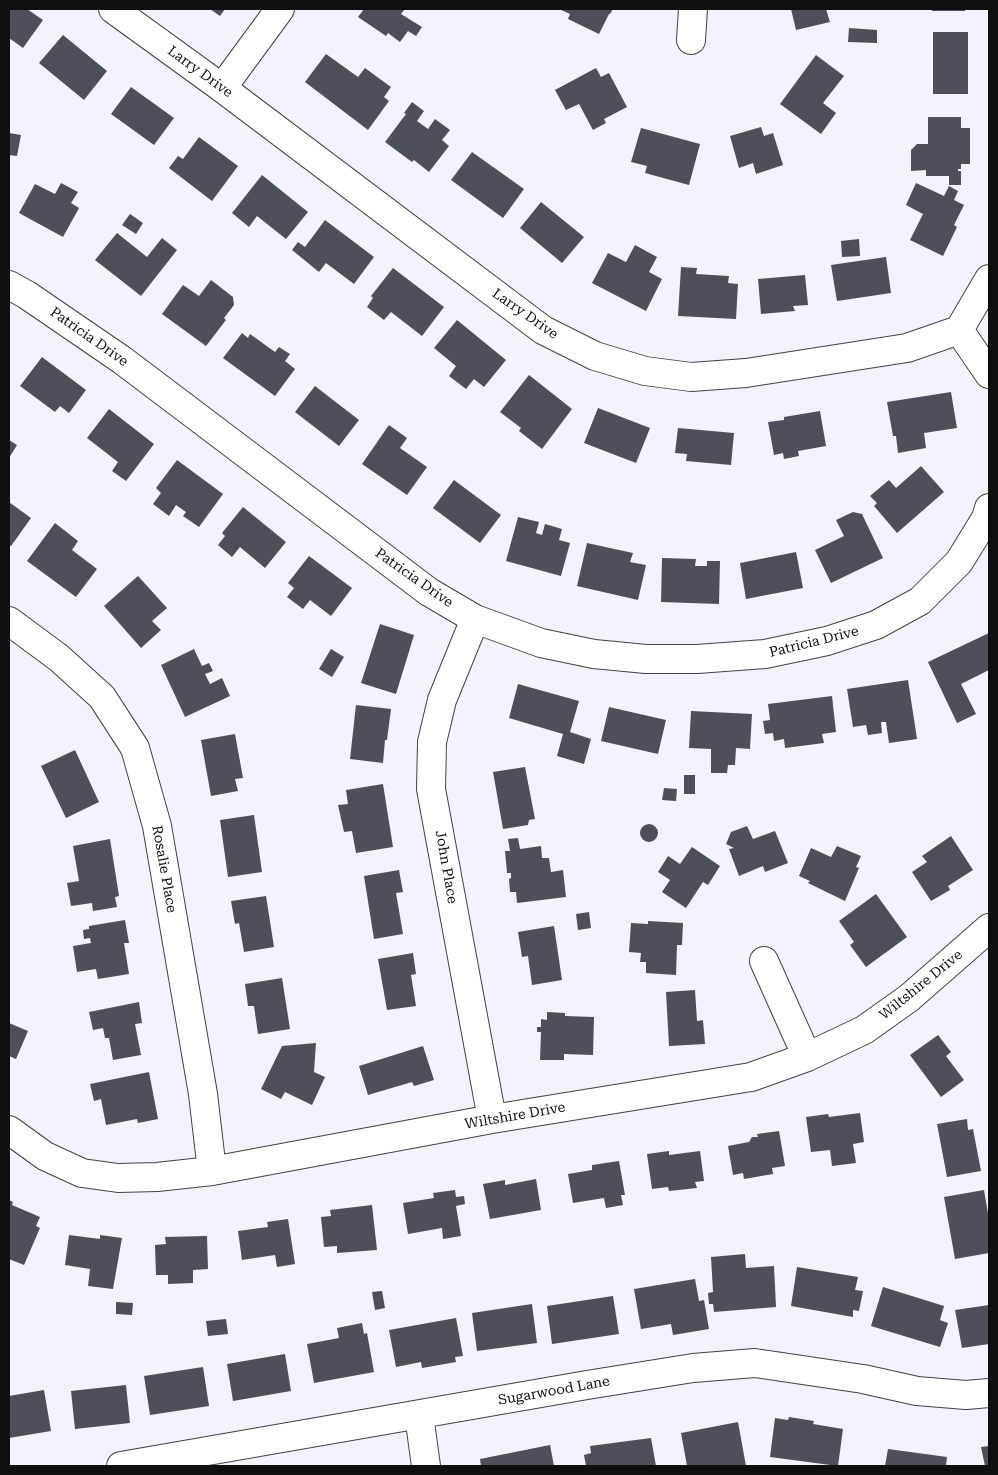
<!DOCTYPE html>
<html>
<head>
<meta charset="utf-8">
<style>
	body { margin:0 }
	#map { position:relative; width:998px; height:1475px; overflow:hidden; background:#f3f2ff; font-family:"Roboto Serif",serif }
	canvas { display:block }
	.frame { position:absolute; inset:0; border:10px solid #0f0f0f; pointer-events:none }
</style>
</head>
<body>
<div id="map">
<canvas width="998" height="1475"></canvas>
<div class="frame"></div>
</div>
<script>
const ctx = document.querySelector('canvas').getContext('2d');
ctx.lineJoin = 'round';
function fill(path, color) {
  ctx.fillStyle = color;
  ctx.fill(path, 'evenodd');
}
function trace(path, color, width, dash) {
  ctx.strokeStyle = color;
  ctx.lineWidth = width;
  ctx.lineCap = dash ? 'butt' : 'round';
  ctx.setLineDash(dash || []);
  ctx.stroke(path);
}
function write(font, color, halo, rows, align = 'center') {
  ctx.font = font + ' "Roboto Serif",serif';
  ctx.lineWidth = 5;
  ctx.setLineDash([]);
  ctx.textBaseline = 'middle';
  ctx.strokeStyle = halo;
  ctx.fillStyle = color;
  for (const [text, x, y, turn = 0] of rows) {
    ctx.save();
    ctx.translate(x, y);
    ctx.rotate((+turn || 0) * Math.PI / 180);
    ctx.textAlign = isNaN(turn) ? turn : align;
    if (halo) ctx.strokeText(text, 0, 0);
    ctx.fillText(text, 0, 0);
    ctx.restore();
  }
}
fill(new Path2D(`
	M9,9H27L43,20L23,48L9,38Z
	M210,9H225L220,16Z
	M364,9H405L401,14L422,27L416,36L408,31L400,42L388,33L386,36L358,17Z
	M559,9H613L610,14H609L599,34L568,19L570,14Z
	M791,9H826L830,22L796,30Z
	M932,9H965V11H932Z
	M849,28L877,30V43L848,42Z
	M933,32H968V94H933Z
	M63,35L107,71L84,100L39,63Z
	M326,54L358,77L365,68L391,87L384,97L389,101L368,130L305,82Z
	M816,55L844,76L823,103L836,113L821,134L780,104Z
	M596,68L601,77L609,73L627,107L604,119L606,123L593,130L579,104L566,110L555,90Z
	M131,87L174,118L154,145L111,114Z
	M412,102L424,111L417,121L428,129L435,119L450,130L442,140L449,146L429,172L414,160L412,162L385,142L406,114L404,113Z
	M928,117H961V128H970V164H961V169H958V171H961V185H949V176H926V170L911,171V150L917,144H928Z
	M761,127L764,136L773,133L783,165L756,174L753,163L739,168L730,136Z
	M641,128L700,144L689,185L645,173L647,166L631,162Z
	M9,133L21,135L17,156L9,155Z
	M199,137L238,166L212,201L169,168L178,156L183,159Z
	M472,152L524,189L503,218L451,180Z
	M262,175L308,212L286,239L257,216L249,227L232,213Z
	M61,183L78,192L71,203L79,208L63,237L19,213L35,184L55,194Z
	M916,183L944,196L949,186L958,191L954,200L964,205L954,225L957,227L943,256L910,240L923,214L906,205Z
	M541,202L584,237L562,263L520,228Z
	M130,214L143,223L136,234L122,225Z
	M325,220L374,257L354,284L326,263L319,272L292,250L298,242L305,247Z
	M117,233L147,257L162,238L177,250L141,296L95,260Z
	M859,239L860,256L842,257L841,241Z
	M635,245L657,257L649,272L662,279L646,311L592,283L608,253L626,262Z
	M886,257L891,293L837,301L831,265Z
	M681,267L697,268L696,274L729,276L728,283L738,284L736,319L678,316Z
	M393,268L444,307L422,336L391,312L384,320L367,307L373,298L371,296Z
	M805,275L808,305L793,306L795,311L761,314L758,279Z
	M211,280L233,297L234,305L224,318L226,320L206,346L162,314L183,285L199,296Z
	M457,320L506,360L484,387L474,379L466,389L449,376L456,366L434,348Z
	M242,333L248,338L250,334L275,352L279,347L290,354L285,361L295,369L275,396L223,358Z
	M42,357L86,390L69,413L60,406L55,412L20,386Z
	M529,375L572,409L542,449L519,431L521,428L500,412Z
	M315,386L359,420L339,446L295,412Z
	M951,392L957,428L924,433L926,448L898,453L896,436H893L887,402Z
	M598,408L650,428L636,463L584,443Z
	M109,409L154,444L126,481L112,471L118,462L87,438Z
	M820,411L826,446L798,451L799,456L784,459L783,453L774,455L768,422L784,420V417Z
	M389,425L407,438L400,448L427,467L407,495L362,464Z
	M678,428L734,433L731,465L686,461L687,454L675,453Z
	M9,440L17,445L9,458Z
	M177,460L223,494L199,527L183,516L186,512L176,505L169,516L153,504L161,493L156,488Z
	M921,466L944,492L897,533L874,506L877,503L870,496L889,480L896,488Z
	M454,480L501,515L480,543L433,508Z
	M9,502L31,518L11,546L9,545Z
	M243,507L286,542L265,568L240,547L232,557L218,545L225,536L222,533Z
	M853,512L862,514L883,558L831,583L815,550L844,536L836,520Z
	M518,517L539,522L536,533L542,535L545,524L562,529L559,540L570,543L561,576L506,561Z
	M55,523L78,541L72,550L97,569L76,597L27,561Z
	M587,543L633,553L630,562L646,565L638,600L577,586Z
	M796,552L803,588L746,599L740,563Z
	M309,556L352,588L331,616L310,600L303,609L287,597L294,588L288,583Z
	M662,558L696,559L695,566H707V561H720L719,604L661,602Z
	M138,576L167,608L152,621L161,630L141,648L104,606Z
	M380,624L414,635L396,694L361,683Z
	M989,633V670L961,684L976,714L957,723L928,662Z
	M194,649L202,666L209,663L213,671L205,674L210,684L222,678L230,696L185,717L161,665Z
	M331,649L344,657L332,677L319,669Z
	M908,680L917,739L889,743L886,722H881L882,733L868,735L866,725L853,727L847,689Z
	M518,684L579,701L570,732L591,739L584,764L557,756L563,734L509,718Z
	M832,696L836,732L822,734L824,743L785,748L784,739L774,741L773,733L765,734L763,721L770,720L768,704Z
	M356,705L391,709L387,740H385L383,763L350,759Z
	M609,707L666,720L658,754L601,741Z
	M691,711L752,714L750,749L736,748L735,765H728L727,773H711V749L689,748Z
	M235,734L243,778L235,779L238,791L211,796L201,740Z
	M75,750L99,802L66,818L41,766Z
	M525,767L535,819L529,820L528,825L503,829L493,772Z
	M684,775H695V794H684Z
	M383,784L393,847L356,853L352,831L344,832L338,805L348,804L346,790Z
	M664,788L677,789L676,801L662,800Z
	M254,815L262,872L228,877L220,820Z
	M640 833a9 9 0 1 1 18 0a9 9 0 1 1-18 0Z
	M747,826L753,839L775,831L788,863L765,872L763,866L739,876L729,849L734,848L726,844L731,832Z
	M951,836L973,870L948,886L950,890L931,901L912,872L927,862L922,856Z
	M518,838L520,849L541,846L542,858H549L551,872L563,870L566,897L517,903L516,892H510L509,879L511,878V873H507L505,851H510L508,839Z
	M110,839L119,896L115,897L117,907L93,911L92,903L71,906L67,883L79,881L73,846Z
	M837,846L861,856L856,867L859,868L845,901L808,883L810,881L799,876L811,848L831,857Z
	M692,847L720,866L708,885L703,882L686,908L662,892L670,880L658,872L668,856L680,864Z
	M399,870L403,892L396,893L403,934L374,939L364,876Z
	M876,894L907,937L866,967L850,945L854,942L839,921Z
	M266,896L274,947L244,952L239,923L235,924L231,901Z
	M589,912L591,928L578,930L576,914Z
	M125,920L129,943H124L129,974L98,979L96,969L77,972L73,946L91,943L90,938L84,939L83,930L89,929V926Z
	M648,921L683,923L682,945H677L676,975L646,973V962H640L641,953L629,952L631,923L648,924Z
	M554,926L562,980L532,985L528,956L522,957L518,932Z
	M413,953L416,974L411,975L416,1006L387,1010L378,959Z
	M282,978L290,1029L258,1034L254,1006H248L245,984Z
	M695,990L697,1021L703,1020L705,1044L669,1046L666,992Z
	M139,1002L142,1023L135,1024L141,1055L113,1060L109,1038H105L103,1028L93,1030L89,1012Z
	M547,1012L565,1013V1016L594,1017L593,1055L564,1054V1060H540L541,1032H537V1027H541V1019L547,1020Z
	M9,1023L28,1031L16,1059L9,1056Z
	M938,1035L951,1052L946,1056L964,1080L941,1097L910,1055Z
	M316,1043L314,1072L325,1077L312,1105L285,1092L281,1099L261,1089L282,1046Z
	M423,1046L434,1080L414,1086L412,1082L368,1095L359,1066Z
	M149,1072L158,1119L138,1123L137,1119L106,1125L101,1099L94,1101L90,1084Z
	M860,1113L864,1142L853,1144L856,1163L832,1166L830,1150L811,1152L806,1117L828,1114L829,1117Z
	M967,1119L968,1130L973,1129L981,1171L947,1177L937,1124Z
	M779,1131L785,1166L772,1168L773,1174L744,1179L743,1173L733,1175L728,1146L749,1142L752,1137H758L757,1134Z
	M669,1151V1155L700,1151L704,1181L695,1182L697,1188L669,1191L668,1187L652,1189L647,1154Z
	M619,1161L625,1195H621L623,1205L606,1208L604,1198L573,1203L568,1174L592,1170V1165Z
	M536,1179L541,1210L490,1219L483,1184L505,1180V1185Z
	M455,1190L456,1197L464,1196L465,1204L456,1206L461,1236L443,1239L442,1228L408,1234L403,1203L434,1198L433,1193Z
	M984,1190L989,1219V1253L955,1259L944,1197Z
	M9,1200L13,1202L12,1205L40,1217L36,1226L40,1228L24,1265L9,1259Z
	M372,1205L377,1250L337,1253V1246L324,1247L321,1217L331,1216L330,1210Z
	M288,1219L295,1264L277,1267L275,1255L242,1260L238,1231L268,1227L267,1222Z
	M69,1235L100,1239V1235L122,1238L113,1289L88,1286L90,1269L65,1265Z
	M207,1236L208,1269L193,1270V1283L168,1284V1275H156L155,1245L166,1244L165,1237Z
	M745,1254L746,1268L774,1266L776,1307L714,1312L713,1304H709L708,1293L713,1292L711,1257Z
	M797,1267L858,1277L855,1290L863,1291L859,1311L853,1310V1317L791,1306Z
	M695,1279L699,1301L704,1300L709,1329L673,1335L671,1324L641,1329L634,1289Z
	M883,1287L944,1306L940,1320L948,1323L940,1347L871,1326Z
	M382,1291L385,1308L375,1310L372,1292Z
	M613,1296L619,1334L552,1344L547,1306Z
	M116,1302L133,1303L132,1315L116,1314Z
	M532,1304L537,1343L477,1351L472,1313Z
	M989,1305V1344L962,1348L955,1310Z
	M456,1318L463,1356L455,1357L456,1362L422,1368L421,1362L396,1367L389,1330Z
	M226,1319L228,1334L208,1336L206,1321Z
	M362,1323L364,1334L367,1333L374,1372L314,1383L307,1344L339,1338L337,1328Z
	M285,1354L291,1391L233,1401L227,1364Z
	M203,1367L209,1406L150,1415L144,1376Z
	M126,1385L130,1423L75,1429L71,1391Z
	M44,1390L51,1431L9,1438V1396Z
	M789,1417L814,1421L813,1424L843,1429L838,1466L770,1457L775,1418L788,1420Z
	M738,1422L746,1466H687L681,1433Z
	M651,1438L656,1466H586L584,1455L591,1453L590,1446Z
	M550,1445L554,1466H481L480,1459Z
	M989,1446V1466H985L981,1447Z
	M888,1449L947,1457L946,1466H885Z`), '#4c5058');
const minor = new Path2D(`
	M113,9L222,88L543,330L595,356L645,371L691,377L746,373L907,348L959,330L989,279
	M691,40L693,9
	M222,88L280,9
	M9,285L27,295L122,360L429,592L475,619L541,643L594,654L646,659H697L765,654L827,641L876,625L920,601L959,562L986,518L989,508
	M959,330L989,374
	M475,619L442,700L432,742L431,789L492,1119
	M9,621L59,658L102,697L135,748L157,826L203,1094L212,1171
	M764,961L807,1057
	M9,1130L45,1156L82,1173L118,1178L157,1177L212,1171L492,1119L751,1077L807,1057L864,1030L909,998L989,928
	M419,1415L426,1466
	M121,1466L587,1385L693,1368L755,1363L863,1379L917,1391L966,1395L989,1393`);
trace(minor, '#424242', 30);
trace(minor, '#fff', 28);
write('14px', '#0f0f0f', '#fff', [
	["Larry Drive",200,72,36],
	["Larry Drive",525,314,35],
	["Patricia Drive",89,337,35],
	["Patricia Drive",414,578,35],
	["Patricia Drive",814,642,-14],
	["John Place",446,867,80],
	["Rosalie Place",164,869,80],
	["Wiltshire Drive",921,985,-39],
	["Wiltshire Drive",515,1116,-10],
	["Sugarwood Lane",554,1391,-10]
]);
</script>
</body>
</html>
